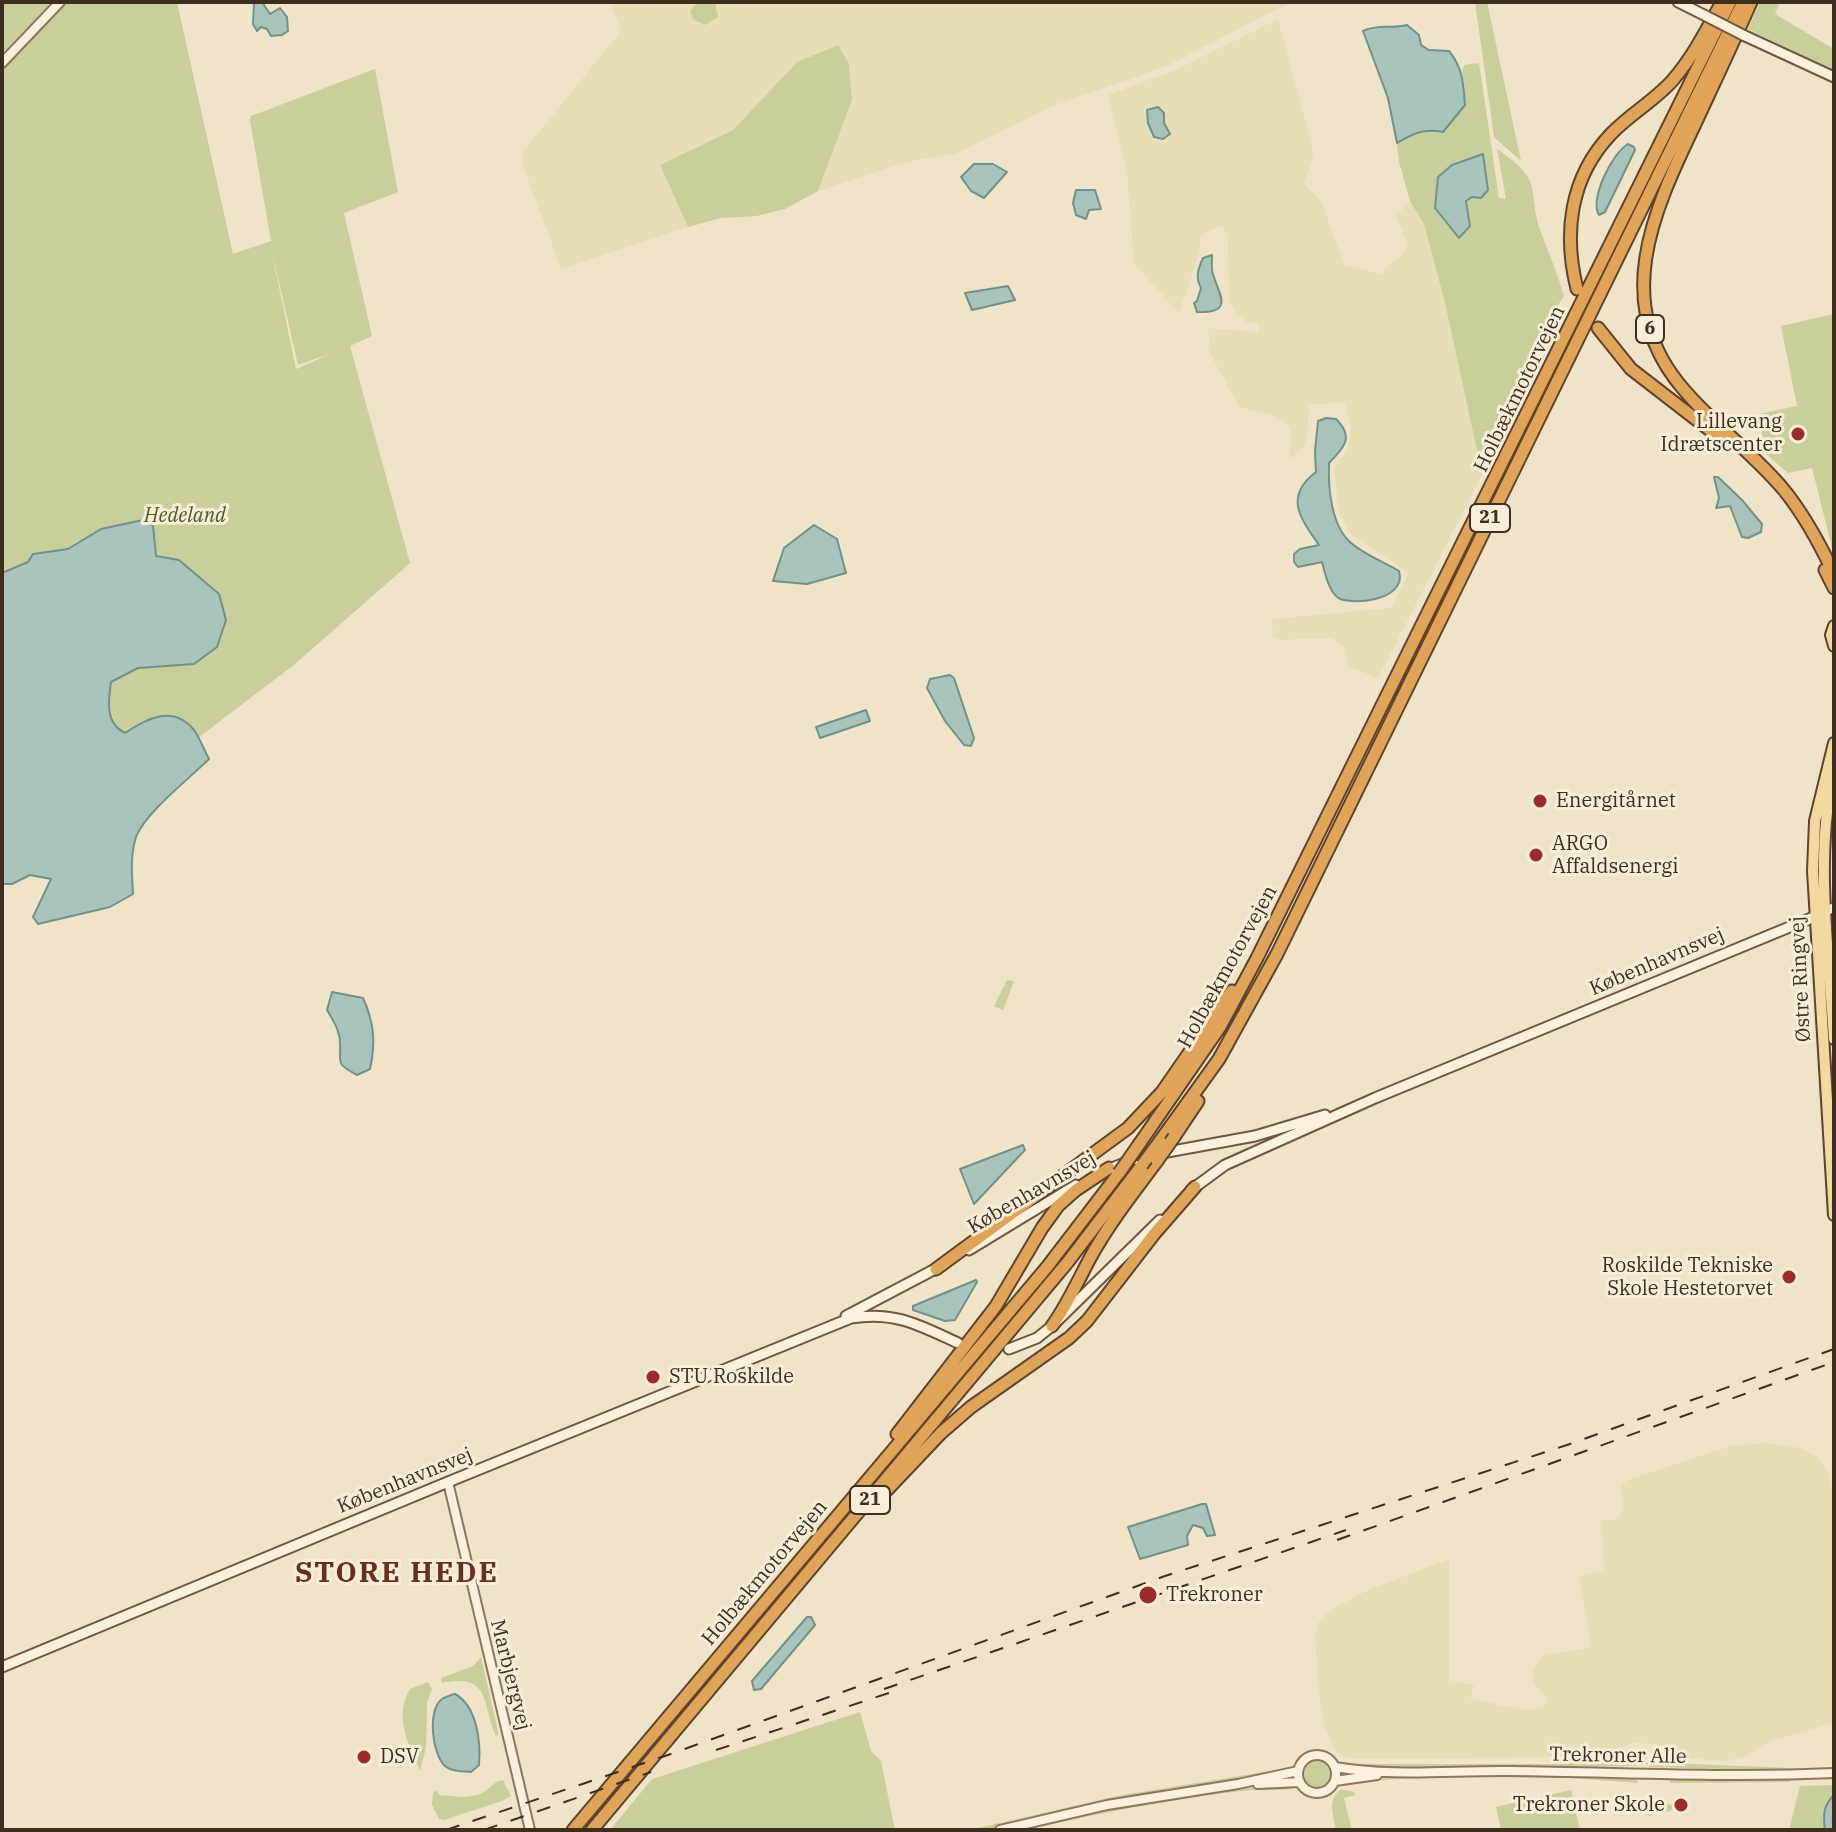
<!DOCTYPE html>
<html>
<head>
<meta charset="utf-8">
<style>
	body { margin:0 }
	#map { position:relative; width:1836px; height:1832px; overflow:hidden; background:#f0e4c8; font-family:"IBM Plex Serif",serif }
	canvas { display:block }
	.frame { position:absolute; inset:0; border:4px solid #3d2e20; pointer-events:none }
</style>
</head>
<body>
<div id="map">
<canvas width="1836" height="1832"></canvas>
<div class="frame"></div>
</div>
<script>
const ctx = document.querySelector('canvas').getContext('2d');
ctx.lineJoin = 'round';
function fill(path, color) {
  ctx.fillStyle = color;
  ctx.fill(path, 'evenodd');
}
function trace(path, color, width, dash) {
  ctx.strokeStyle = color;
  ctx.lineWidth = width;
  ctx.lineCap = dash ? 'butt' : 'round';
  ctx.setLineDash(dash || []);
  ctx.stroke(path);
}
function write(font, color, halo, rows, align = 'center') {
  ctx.font = font + ' "IBM Plex Serif",serif';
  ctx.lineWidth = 6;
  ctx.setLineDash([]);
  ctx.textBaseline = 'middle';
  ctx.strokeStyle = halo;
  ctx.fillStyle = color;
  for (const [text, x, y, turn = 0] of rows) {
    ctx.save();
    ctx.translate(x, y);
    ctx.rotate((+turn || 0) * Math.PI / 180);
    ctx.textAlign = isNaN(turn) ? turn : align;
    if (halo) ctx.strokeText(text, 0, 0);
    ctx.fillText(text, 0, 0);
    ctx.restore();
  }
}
fill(new Path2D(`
	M610,2H1296L1275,10L1167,66L1053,106L955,154L911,161L818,191L852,100L849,64L837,45L797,62L733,130L660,165L688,227L561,269L522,163V153L621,31Z
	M1278,19L1314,154L1304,184L1322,203L1344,265L1380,274L1399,257L1408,246L1396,215L1410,201L1424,224L1445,303L1482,475L1378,678L1349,667L1345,649L1332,638L1280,640L1273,636L1272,619L1391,608L1409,573L1349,533L1339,512L1334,469L1347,450L1351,429L1345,402L1309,405L1307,438L1304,447L1290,459V427L1272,415L1239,407L1210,353L1208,328L1258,332V323L1246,322L1236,313L1229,301L1228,236L1222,225L1201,235L1197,261L1179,313L1134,264L1127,173L1108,95L1176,70Z
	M1766,1443L1800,1448L1817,1457L1829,1474L1834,1494V1723L1770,1741L1746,1756L1726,1761L1668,1757L1661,1753L1657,1744L1632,1743L1605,1754L1585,1756L1431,1759H1354L1341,1755L1334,1748L1325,1727L1319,1692L1315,1636L1318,1623L1330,1610L1368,1590L1449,1559V1680L1474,1685L1470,1698L1522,1710L1541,1708L1546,1705L1547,1699L1532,1680L1534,1669L1542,1655L1591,1648L1579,1576L1604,1571L1601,1521L1615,1520L1621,1514L1624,1507L1621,1486L1627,1480L1731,1446Z`), '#e6deb5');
fill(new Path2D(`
	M2,2H177L233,254L271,241L250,121L251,116L375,69L398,192L344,213L372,336L350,346L410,563L295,664L194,741L2,852ZM270,243L298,365L332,353L296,369Z
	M697,2H715L718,17L705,25L693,19L690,11Z
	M1475,2H1487L1521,161L1494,137Z
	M1760,2H1780L1775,14L1834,49V71L1748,29Z
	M838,45L849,64L852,100L818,191L785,209L757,216L721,218L688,227L660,165L733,130L797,62Z
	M1479,63L1499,198L1506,199L1497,149C1547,183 1525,188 1542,235C1550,256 1558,275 1564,296L1536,340L1508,410L1479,460L1445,303L1424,224L1410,201L1399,162L1397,143C1414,133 1424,128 1444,131L1464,65Z
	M1834,314V556L1812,468L1788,473L1765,453L1759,414L1797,406L1781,326Z
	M1007,980L1014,981L1003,1010L994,1006Z
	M481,1657L499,1735L496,1736C481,1704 492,1673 442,1683L441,1678L473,1666Z
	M428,1682L432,1689L427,1703L426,1748L420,1771C409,1745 393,1717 410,1689Z
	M860,1712L871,1751L881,1761L895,1830H610L652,1779Z
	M1302 1774a16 16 0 1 1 32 0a16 16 0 1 1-32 0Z
	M1601,1761L1640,1763L1636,1766L1380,1769L1346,1767V1764H1552Z
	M1645,1762L1790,1768L1793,1771L1650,1767Z
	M1288,1768V1771C1227,1786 1163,1791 1101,1803C1061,1811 1007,1830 969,1830L1117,1796Z
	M1424,1775H1562L1629,1778L1636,1779L1639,1783L1569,1778L1463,1777L1395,1779L1346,1785V1781Z
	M1681,1778L1792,1779L1790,1782L1670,1783L1671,1780Z
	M503,1780L511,1796L502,1801L444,1820L439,1819L432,1805L433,1793L437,1790L439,1795C453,1796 466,1799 480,1794C490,1790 493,1781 503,1780Z
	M1290,1785L1291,1789C1274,1791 1258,1789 1241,1791C1168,1799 1097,1814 1026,1830H1012C1104,1810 1196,1788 1290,1785Z
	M1834,1785V1830H1789L1800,1786Z
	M1341,1789L1354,1792L1355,1795L1344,1798L1352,1830H1336C1333,1815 1327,1799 1341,1789Z
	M1571,1790L1580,1830H1501L1496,1807Z
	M1647,1800H1654L1655,1804L1680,1805L1681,1800H1685L1687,1806L1662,1813L1661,1809L1651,1811L1652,1815L1649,1816L1646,1812Z`), '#c9cf9b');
const water = new Path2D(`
	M252,2H262L270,14L280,8L287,17L288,31L282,35L271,36L267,29L261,27L257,31L253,24L254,4Z
	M1407,25L1419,35L1421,45L1429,50L1449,51C1463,68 1463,83 1465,105L1443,132C1424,128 1414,133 1397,143L1388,98L1363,31C1377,24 1392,29 1407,25Z
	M1158,107L1164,113V123L1170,134L1163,139L1154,137L1148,123L1147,110Z
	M1628,144L1634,147L1635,150L1605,212L1599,215C1589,200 1612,153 1628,144Z
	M1483,154L1488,190L1481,198L1472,197L1466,201L1470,226L1459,238L1435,208L1438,177L1452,165Z
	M974,164H993L1007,172L984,198L971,191L961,177Z
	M1076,190H1095L1101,209L1089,210L1086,219L1076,215L1073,203Z
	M1212,255C1212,261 1211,268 1213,274C1218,293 1236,314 1197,312L1194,303L1197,301L1201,288C1195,277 1198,269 1203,258Z
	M1008,286L1015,300L972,310L965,293Z
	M1326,418L1336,419C1354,437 1345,447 1329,463C1328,487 1331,525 1350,542C1363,554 1384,562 1399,571C1408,602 1347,606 1337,597C1328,589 1325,573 1322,562L1298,567L1294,562V554L1300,549L1319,545C1301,519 1283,497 1316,472L1315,451L1318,421Z
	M1714,477H1718L1742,500L1762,524L1761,532L1748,538L1742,537L1730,506L1716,508L1719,498Z
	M143,520L153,526L156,556L179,560L219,594L226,620L217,647L194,664L138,668L111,682C108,702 105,723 125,733C146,719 173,704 194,730C200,738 204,750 209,759C189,779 145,813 136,837C130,856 132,875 133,894L110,907L38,924L33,917L51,879L30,875L12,884H2V573L28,562L33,554L68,549L101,529Z
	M814,525L837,539L846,573L807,584L773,581L784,548Z
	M950,675L954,678L974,738L971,746L964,745L945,721L927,688L930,679Z
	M866,710L870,721L820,738L816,727Z
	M332,992L363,998C374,1022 376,1043 370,1069L357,1075C335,1063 341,1064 340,1043C340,1031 333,1020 327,1010Z
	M1023,1145L1025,1150L974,1204L960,1169Z
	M976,1280L977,1282L955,1320L945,1321L913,1310V1306Z
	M1202,1504H1206L1215,1535L1207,1536L1203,1528L1193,1525L1187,1536L1188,1545L1140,1559L1128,1527Z
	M807,1617H811L815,1625L761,1689L754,1690L752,1681Z
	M455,1694C477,1706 481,1742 479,1765L471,1772C462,1771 452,1772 445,1766C432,1754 427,1710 442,1699C443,1698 453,1694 455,1694Z
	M1834,1795V1830H1825C1823,1815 1823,1806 1834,1795Z`);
fill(water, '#a9c4bc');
trace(water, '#6f938a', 2);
const tertiary = new Path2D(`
	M2,63L60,2
	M1827,911L1834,907
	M448,1482L530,1830
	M1298 1774a19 19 0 1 1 38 0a19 19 0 1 1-38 0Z
	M1335,1767C1393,1777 1453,1770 1511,1771C1619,1772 1727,1778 1834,1773
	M1335,1781L1377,1775
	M1258,1784L1300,1782
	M1000,1830L1107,1805L1238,1784L1298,1771`);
const secondary = new Path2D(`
	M1678,2L1706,16
	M1743,35L1834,77
	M1104,1171L1140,1157L1255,1136L1325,1115
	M1191,1190L1225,1165L1375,1098L1821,914
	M969,1250L1076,1185
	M846,1316L939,1267
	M1009,1349L1037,1338L1052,1326L1160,1220
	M2,1667L448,1482L851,1318C895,1311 919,1325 958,1343`);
const primary = new Path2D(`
	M1834,626L1831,635L1834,646
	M1834,743L1815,821L1813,871L1834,1215
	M1834,770C1814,857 1829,951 1834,1039`);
const motorway = new Path2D(`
	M1751,2C1733,43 1714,83 1695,124C1653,212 1609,305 1685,391C1715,426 1754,454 1784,490C1805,516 1820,544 1834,574
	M1577,289C1563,233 1570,177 1611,134C1630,114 1654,101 1672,81C1693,57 1707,29 1722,2
	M1598,328L1631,369L1728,444
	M1825,570L1834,588
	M1174,1137L1198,1101
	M1160,1141L1219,1059L1277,954L1743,2
	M1140,1143L1220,1027L1257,958L1730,2
	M936,1269L1128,1128L1162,1092L1232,991
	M1052,1326C1067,1305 1077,1283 1089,1260C1108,1225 1133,1193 1157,1161
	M897,1434L996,1306L1042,1228L1058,1206L1076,1190L1109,1168
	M886,1491L941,1433L971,1407L1069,1338L1087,1321L1155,1233L1195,1187
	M573,1830L1047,1267L1119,1173
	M592,1830L1067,1263L1142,1165`);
trace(tertiary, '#8d765c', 12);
trace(secondary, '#6f573f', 13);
trace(primary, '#5b4430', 14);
trace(motorway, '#5b4430', 15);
trace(tertiary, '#faf1dc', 8);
trace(secondary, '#faf1dc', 9);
trace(primary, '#f3d9a0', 10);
trace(motorway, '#e0a458', 11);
trace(new Path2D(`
	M1337,1540L1834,1362
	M884,1689L1346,1530
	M716,1750L898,1690
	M446,1830L665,1756L1165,1576L1567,1445L1834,1349
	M484,1830L651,1772`), '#3d2e20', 2, [14, 14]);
const secondaryBridge = new Path2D(`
	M1706,16L1743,35`);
const motorwayBridge = new Path2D(`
	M1157,1161L1174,1137
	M1142,1165L1160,1141
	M1119,1173L1140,1143`);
trace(secondaryBridge, '#6f573f', 13, []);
trace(motorwayBridge, '#5b4430', 15, []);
trace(secondaryBridge, '#faf1dc', 9);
trace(motorwayBridge, '#e0a458', 11);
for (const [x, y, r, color] of [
	[1798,434,8,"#9e2a2b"],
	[1540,801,8,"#9e2a2b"],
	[1536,855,8,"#9e2a2b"],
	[1789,1277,8,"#9e2a2b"],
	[653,1377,8,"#9e2a2b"],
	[1148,1595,10,"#9e2a2b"],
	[364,1757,8,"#9e2a2b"],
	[1681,1805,8,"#9e2a2b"]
]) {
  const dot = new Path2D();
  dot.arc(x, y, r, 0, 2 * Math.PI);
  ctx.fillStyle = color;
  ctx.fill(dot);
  trace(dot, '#f7eed8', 3);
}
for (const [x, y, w] of [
	[1650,329,28],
	[1490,518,40],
	[870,1500,40]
]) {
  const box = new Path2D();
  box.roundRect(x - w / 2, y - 14, w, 28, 6);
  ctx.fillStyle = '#f7eed8';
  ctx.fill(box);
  trace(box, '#3d2e20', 2);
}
write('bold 18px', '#3d2e20', null, [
	["6",1650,329],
	["21",1490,518],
	["21",870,1500]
]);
write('20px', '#3d2e20', '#f7eed8', [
	["Holbækmotorvejen",1520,389,-64],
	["Københavnsvej",1657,962,-23],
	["Holbækmotorvejen",1228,967,-61],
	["Østre Ringvej",1801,979,-93],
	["Københavnsvej",1032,1193,-30],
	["Københavnsvej",405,1481,-22],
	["Holbækmotorvejen",765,1573,-50],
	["Marbjergvej",510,1675,76],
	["Trekroner Alle",1618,1756,1]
]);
write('20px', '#3d2e20', '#f7eed8', [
	["Lillevang",1782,422,"right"],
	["Idrætscenter",1782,445,"right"],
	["Energitårnet",1556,801],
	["ARGO",1552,844],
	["Affaldsenergi",1552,867],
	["Roskilde Tekniske",1773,1266,"right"],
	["Skole Hestetorvet",1773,1289,"right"],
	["STU Roskilde",669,1377],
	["Trekroner",1166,1595],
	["DSV",380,1757],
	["Trekroner Skole",1665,1805,"right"]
], 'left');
write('italic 20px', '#4d5a26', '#f7eed8', [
	["Hedeland",185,516]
]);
ctx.letterSpacing = '2px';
write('bold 28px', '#6b2e1e', '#f7eed8', [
	["STORE HEDE",397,1574]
]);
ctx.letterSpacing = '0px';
</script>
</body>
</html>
